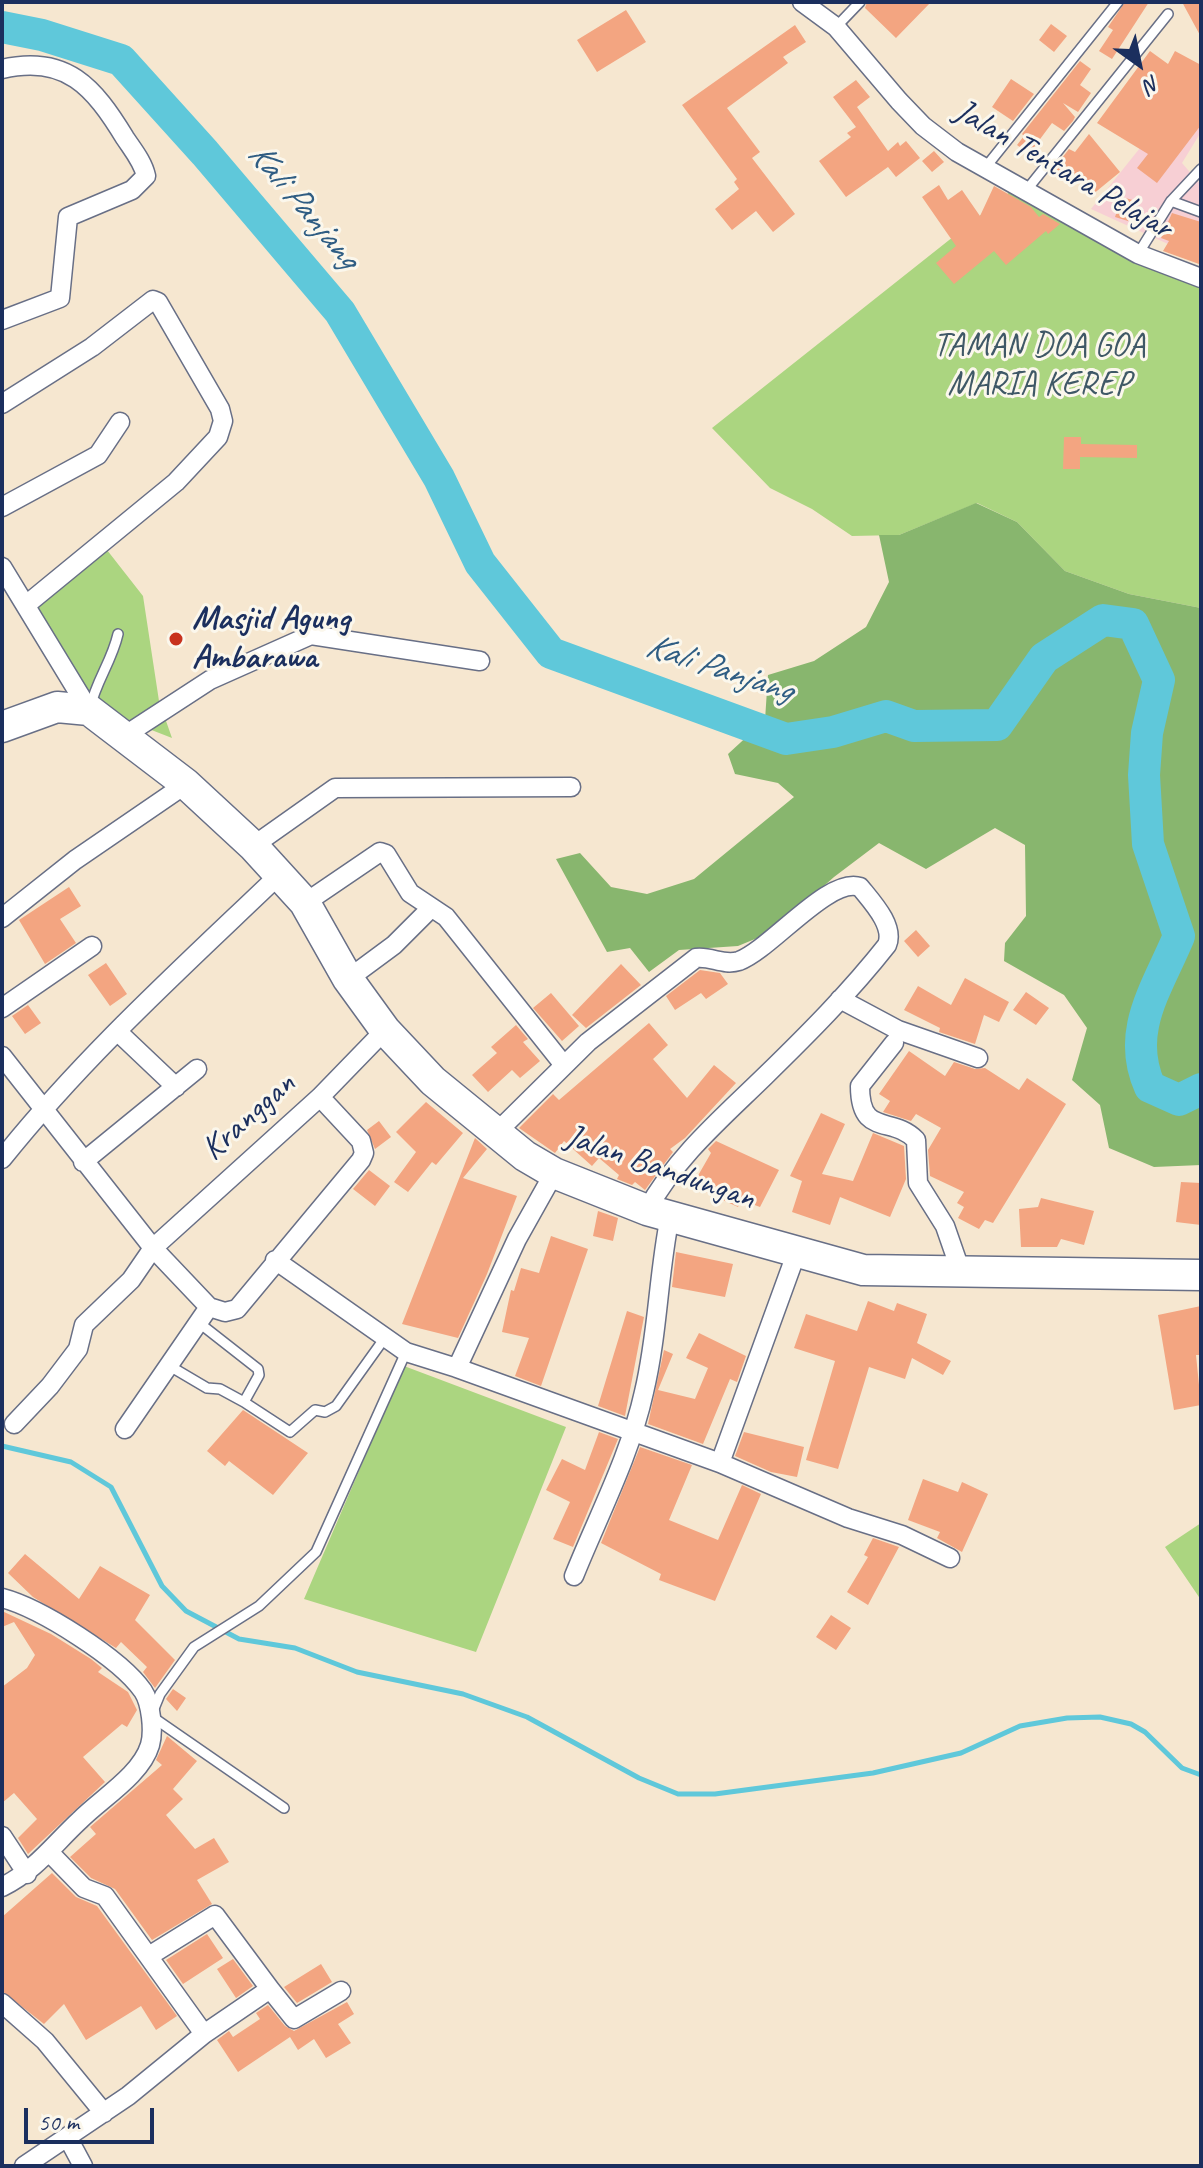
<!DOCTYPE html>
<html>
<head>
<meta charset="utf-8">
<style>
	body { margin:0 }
	#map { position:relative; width:1203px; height:2168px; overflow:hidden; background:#f6e7d0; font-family:Caveat,sans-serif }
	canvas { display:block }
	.frame { position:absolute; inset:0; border:4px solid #1b2f5e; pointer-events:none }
	.north { position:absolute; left:1099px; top:24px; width:80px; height:80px; -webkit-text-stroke:6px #fbf7ec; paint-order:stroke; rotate:147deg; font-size:22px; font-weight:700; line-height:32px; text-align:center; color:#1b2f5e }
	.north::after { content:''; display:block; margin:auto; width:28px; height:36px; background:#1b2f5e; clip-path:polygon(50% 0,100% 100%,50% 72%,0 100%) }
	.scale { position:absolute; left:24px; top:2108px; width:130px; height:36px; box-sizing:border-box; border:4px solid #1b2f5e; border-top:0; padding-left:10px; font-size:24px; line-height:28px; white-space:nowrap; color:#1b2f5e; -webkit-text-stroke:6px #fbf7ec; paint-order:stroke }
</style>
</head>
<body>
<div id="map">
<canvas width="1203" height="2168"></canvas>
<div class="frame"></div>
<div class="north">N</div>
<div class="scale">50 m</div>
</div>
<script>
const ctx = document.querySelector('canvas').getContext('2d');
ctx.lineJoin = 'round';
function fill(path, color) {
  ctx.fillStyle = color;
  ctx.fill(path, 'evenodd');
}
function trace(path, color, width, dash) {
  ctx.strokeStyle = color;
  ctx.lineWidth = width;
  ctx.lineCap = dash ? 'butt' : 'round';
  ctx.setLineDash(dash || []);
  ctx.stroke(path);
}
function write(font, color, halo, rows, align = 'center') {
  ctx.font = font + ' Caveat,sans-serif';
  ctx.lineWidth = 6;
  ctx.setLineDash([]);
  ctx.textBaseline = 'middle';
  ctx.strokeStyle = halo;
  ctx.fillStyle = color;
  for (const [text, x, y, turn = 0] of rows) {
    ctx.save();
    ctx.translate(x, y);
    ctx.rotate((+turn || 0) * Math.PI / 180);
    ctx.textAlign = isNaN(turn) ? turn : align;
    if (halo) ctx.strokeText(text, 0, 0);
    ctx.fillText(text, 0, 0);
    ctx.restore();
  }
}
fill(new Path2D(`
	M1201,72V132L1182,163L1201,185V259L1091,209Z`), '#f7cfd4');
fill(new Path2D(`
	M1016,187L1135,248L1201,272V608L1129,594L1065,571L1017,522L977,503L899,535L852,536L812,509L770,488L712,428Z
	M107,550L143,596L159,701L172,738L95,708L35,609Z
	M404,1366L566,1427L476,1652L304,1599Z
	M1201,1523V1600L1165,1547Z`), '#abd580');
fill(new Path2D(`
	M976,503L1017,522L1065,571L1129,594L1201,608V1165L1154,1167L1109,1148L1100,1105L1072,1080L1087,1028L1064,995L1004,961L1005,943L1026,916L1025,845L995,828L926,869L879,843L834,877L772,932L738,946L679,950L649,972L630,948L607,952L556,859L580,853L611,887L647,894L694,879L794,797L778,783L735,774L728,754L765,720L768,675L814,661L866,627L889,582L879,535H899Z`), '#88b66e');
trace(new Path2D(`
	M2,1446L71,1462L111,1487L162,1586L186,1611L239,1639L295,1648L357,1672L463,1694L527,1717L639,1778L678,1794H715L873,1773L961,1753L1020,1726L1067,1718L1100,1717L1131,1724L1145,1732L1182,1768L1201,1775`), '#5fc8da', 5);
trace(new Path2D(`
	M2,27L42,35L121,60L205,153L340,312L439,478L480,563L551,653L786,739L833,732L886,716L914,726L997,725L1044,658L1103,620L1133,624L1159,680L1147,733L1144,775L1148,844L1179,936C1157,989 1125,1031 1150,1087L1179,1100L1201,1089`), '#5fc8da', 32);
fill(new Path2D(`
	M867,2H931L896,38L865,8Z
	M1125,2H1149L1112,59L1099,51L1113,30L1108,27Z
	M1182,2H1201V37Z
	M626,10L646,42L597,72L577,40Z
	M1051,24L1067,36L1054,52L1039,40Z
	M795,25L806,42L783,57L788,63L727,108L760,152L752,158L795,214L773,232L756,211L732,230L715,209L739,189L734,182L737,179L682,105Z
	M1150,51L1168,64L1175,51L1201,65V125L1157,183L1137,168L1148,154L1097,123Z
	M1080,61L1091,69L1080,85L1091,93L1078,112L1063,103L1075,117L1073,121L1064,131L1052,123L1029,154L1017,145L1024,136L1022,134Z
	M1011,79L1034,94L1013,121L992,107Z
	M856,80L870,97L857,107L888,151L898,142L900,146L906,141L920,158L896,177L888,167L846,197L819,161L851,137L847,133L856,127L833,97Z
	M1089,134L1120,172L1092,195L1076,175L1070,184L1051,172L1069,149L1075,152Z
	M934,151L944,162L932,172L922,161Z
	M939,185L948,200L962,190L980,216L994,186L1031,207L1039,217L1043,214L1060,224L1048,234L1046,231L1006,265L994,251L954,284L936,263L956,246L922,197Z
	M1122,197L1136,201L1128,221L1115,217Z
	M1172,213L1201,222L1199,264L1163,251L1169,241L1161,238Z
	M1064,437H1081V444L1137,445V458L1080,457V469H1063Z
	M69,887L81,906L60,919L76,943L45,964L19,920Z
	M916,930L930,946L918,957L904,941Z
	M106,963L127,994L110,1006L88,975Z
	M621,964L641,985L586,1028L572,1015Z
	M700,970L720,973L728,984L706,999L701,993L675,1010L666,996Z
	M965,978L1009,1002L999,1022L984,1015L975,1044L939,1032L940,1028L904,1010L918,986L951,1005Z
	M1026,992L1049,1008L1036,1025L1013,1010Z
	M551,993L579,1026L562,1041L533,1008Z
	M28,1005L41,1023L25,1034L12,1016Z
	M649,1023L668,1045L653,1059L687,1098L714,1065L736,1083L685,1138L670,1149L673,1152L645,1190L635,1182L632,1185L617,1179L619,1175L599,1158L592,1166L564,1141L555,1153L519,1128L553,1094L559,1100Z
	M516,1025L528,1039L523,1042L540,1061L520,1078L512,1070L488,1092L472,1075L497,1053L491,1047Z
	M909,1051L945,1076L954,1062L975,1069L985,1068L1019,1090L1027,1078L1066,1104L993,1223L985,1220L979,1229L958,1218L964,1207L957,1203L964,1192L930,1176L928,1150L941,1128L916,1114L911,1121L883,1112L890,1101L879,1094Z
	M426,1102L463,1133L436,1165L432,1162L408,1192L394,1182L416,1152L396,1132Z
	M821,1113L845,1124L822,1174L853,1181L873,1133L904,1146L906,1179L890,1217L840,1197L830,1225L792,1212L802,1181L790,1176Z
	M379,1121L391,1137L375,1149L367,1130Z
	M475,1138L487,1149L463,1178L517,1196L487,1274L458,1338L402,1324Z
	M716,1141L779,1170L760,1207L741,1200L738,1207L692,1186L711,1153L708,1149Z
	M369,1170L390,1186L375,1206L353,1189Z
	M1181,1182L1201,1183V1225L1176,1222Z
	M1041,1198L1094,1211L1084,1245L1061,1239L1057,1247H1021L1019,1209L1038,1207Z
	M598,1211L618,1218L613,1241L593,1236Z
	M551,1236L588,1249L541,1386L515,1376L529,1338L502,1332L511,1290L514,1291L521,1268L539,1273Z
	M676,1252L733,1264L725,1297L672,1287Z
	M868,1301L894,1311L897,1303L927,1314L917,1343L951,1361L943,1375L912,1358L905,1379L869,1367L838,1469L806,1460L835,1361L794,1348L806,1314L857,1331Z
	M1201,1306V1355H1196L1201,1405L1174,1410L1158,1315Z
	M627,1311L644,1317L625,1416L598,1406Z
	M699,1333L746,1356L737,1382L730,1379L703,1444L648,1424L664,1350L673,1354L658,1390L695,1399L708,1368L686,1358Z
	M243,1410L308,1453L273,1495L229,1461L225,1466L207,1451Z
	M599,1432L618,1439L573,1547L553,1539L570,1502L546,1490L562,1459L585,1470Z
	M744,1432L804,1447L797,1477L771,1472L735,1456Z
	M640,1447L692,1465L669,1520L718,1540L742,1485L761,1494L715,1601L659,1580L661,1574L601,1543Z
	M923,1479L958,1492L962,1482L988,1494L962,1552L937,1538L940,1532L908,1520Z
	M873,1538L899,1547L868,1605L847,1592L868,1557L864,1555Z
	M25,1554L79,1599L100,1566L150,1595L135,1620L175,1660L155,1688L143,1672L147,1667L121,1642L116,1648L33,1597L8,1573Z
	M2,1611L51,1634L91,1659L102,1668L98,1672L128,1692L137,1710L127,1727L122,1724L83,1757L105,1782L28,1854L18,1838L37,1819L14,1793L2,1803V1687L27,1668L35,1655L14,1622L2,1627Z
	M831,1615L851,1628L836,1650L816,1637Z
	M173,1689L186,1698L177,1711L166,1699Z
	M167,1736L197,1761L173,1789L183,1799L166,1815L195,1849L214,1838L229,1862L197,1880L212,1904L152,1940L115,1889L91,1878L70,1857L96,1834L90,1827L162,1765L156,1760Z
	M52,1873L76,1897L97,1906L177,2016L156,2030L141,2006L86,2040L64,2004L44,2024L2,1991V1917Z
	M207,1934L223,1958L183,1984L166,1960Z
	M233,1959L253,1986L236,1998L217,1969Z
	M321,1964L332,1982L297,2003L284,1987Z
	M347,2002L354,2014L338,2024L351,2043L326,2058L314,2039L298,2050L290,2037L238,2072L217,2040L229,2031L233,2037L260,2019L256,2013L268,2005L285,2026L294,2031Z`), '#f3a581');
const service = new Path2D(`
	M836,27L860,2
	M985,168L1118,2
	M1025,192L1168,14
	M1171,201L1201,212
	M1138,254L1171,201L1201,169
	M90,708C96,681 112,661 118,634
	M198,1322L258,1369L259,1375L244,1402
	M168,1365L207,1388L220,1389L244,1402L290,1432L315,1410L325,1412L336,1406L384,1339
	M284,1808L151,1716L160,1694L194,1647L259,1606L316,1552L406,1352`);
const minor = new Path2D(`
	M802,2L836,27L899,101L923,126L957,152L1138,254L1201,278
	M2,69C66,54 94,87 125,138C133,150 143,162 146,176L132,190L68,217L60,298L2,320
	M2,404L92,347L153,300L158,302L220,409L223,421L218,437L176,482L26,605
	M2,507L98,455L120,422
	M2,567L89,710
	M124,736L210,680L311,635L480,661
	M253,846L335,788L571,787
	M305,903L380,852L386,854L410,893L446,917L563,1064
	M2,918L75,860L186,784
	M348,979L394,945L430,909
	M840,999L898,1030L978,1058
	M2,1008L92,946
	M118,1032L176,1087
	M894,1043L860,1086C860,1138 892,1115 916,1140L918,1183L945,1226L961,1272
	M2,1056L153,1248L209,1307L125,1429
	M496,1133L588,1042L696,958C712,956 723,966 739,961C771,949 829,876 860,887C872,902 895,926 887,945C850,992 808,1034 765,1076C722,1118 676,1157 647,1210
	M2,1159C85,1055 184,966 280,874
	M83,1162L197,1069
	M554,1173L517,1239L457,1368L720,1463L796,1254
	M275,1260L406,1352L457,1368
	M209,1307L225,1312L237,1309L361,1160L364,1153L361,1141L320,1097
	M14,1424L50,1386L78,1349L84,1325L131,1280L153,1248L320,1097L385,1030
	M720,1463L848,1518L902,1535L950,1558
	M574,1576C598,1516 630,1456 644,1392C658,1334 658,1275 670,1216
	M2,1598C40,1608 120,1658 143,1691C151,1703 154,1731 150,1745C141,1775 102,1798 80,1820C53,1845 36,1870 2,1887
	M2,1836L27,1874
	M149,1956L215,1915L270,1989L204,2034
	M270,1989L294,2019L341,1991
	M2,2003L45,2041L104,2113
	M68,2138L83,2166
	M24,2166L128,2096L204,2034L105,1896L84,1888L50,1853`);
const primary = new Path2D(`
	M2,727L57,707L89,710L186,784L253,846L305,903L348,979L385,1030L433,1081L525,1156L554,1173L647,1210L863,1270L1201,1275`);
trace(service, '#686f86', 12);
trace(minor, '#686f86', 21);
trace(primary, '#686f86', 33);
trace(service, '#fff', 9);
trace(minor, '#fff', 18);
trace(primary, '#fff', 30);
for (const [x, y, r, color] of [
	[176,639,8,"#c8321e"]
]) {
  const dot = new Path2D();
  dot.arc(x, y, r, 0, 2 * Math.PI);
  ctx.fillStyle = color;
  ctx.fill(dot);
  trace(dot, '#fbf7ec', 3);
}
write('34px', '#1b2f5e', '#fbf7ec', [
	["Jalan Tentara Pelajar",1063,170,30],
	["Kranggan",249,1117,-42],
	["Jalan Bandungan",660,1168,19]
]);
write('34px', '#3f5866', '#fbf7ec', [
	["TAMAN DOA GOA",1039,346],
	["MARIA KEREP",1039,385]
]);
write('bold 34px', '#1b2f5e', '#fbf7ec', [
	["Masjid Agung",192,619],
	["Ambarawa",192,658]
], 'left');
write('italic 36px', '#2f5d83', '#fbf7ec', [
	["Kali Panjang",303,206,50],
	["Kali Panjang",719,669,18]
]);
</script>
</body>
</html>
